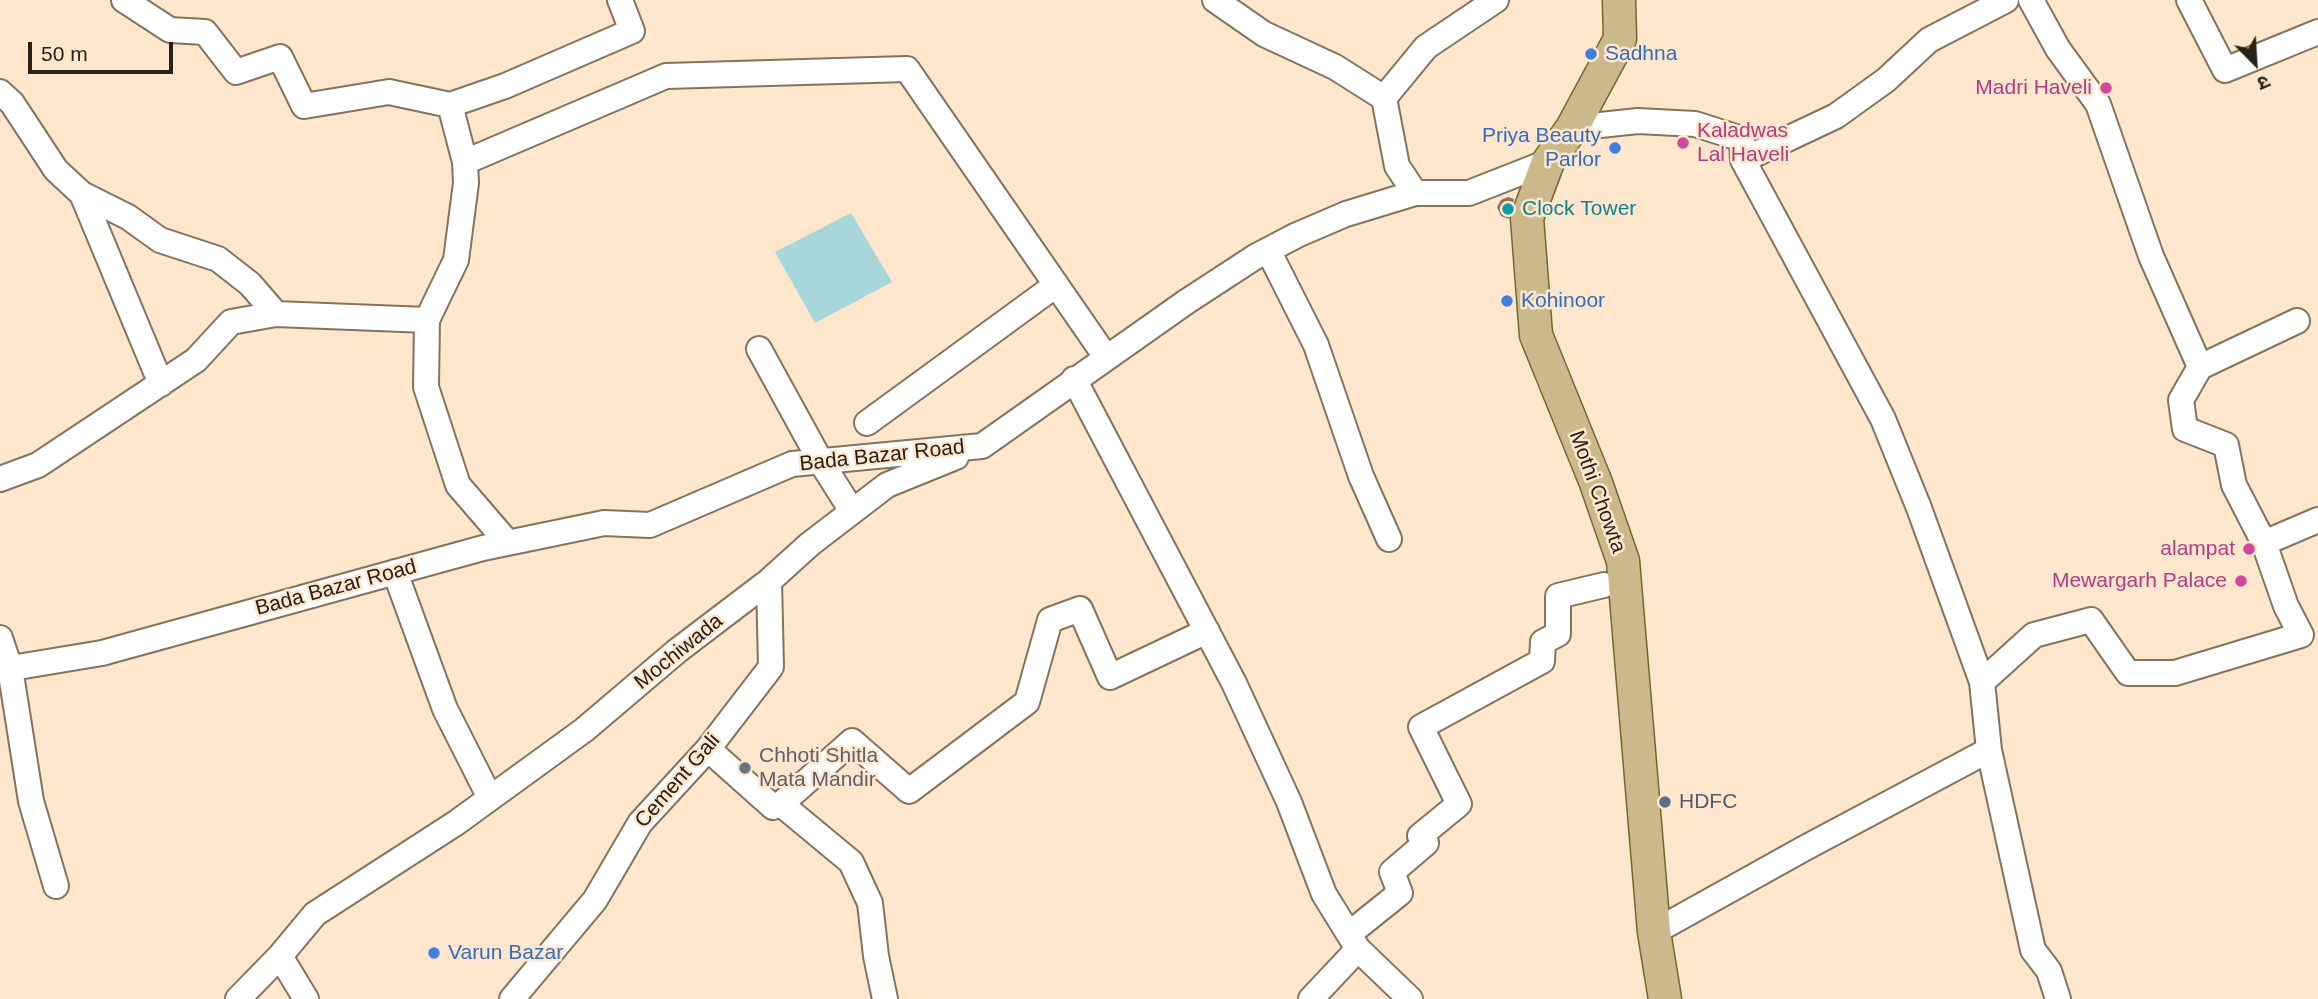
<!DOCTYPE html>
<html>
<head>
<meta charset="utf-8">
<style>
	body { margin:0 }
	#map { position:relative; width:2318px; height:999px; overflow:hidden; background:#fee7cd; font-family:Arial,"Noto Sans Devanagari",sans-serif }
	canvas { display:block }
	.north { position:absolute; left:2220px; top:28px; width:70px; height:70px; -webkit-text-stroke:5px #fee7cd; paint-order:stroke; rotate:156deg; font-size:19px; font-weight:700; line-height:28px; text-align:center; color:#292117 }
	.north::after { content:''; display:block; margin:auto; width:24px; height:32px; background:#292117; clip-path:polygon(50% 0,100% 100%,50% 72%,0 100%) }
	.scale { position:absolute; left:28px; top:42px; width:145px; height:32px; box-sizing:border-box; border:4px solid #292117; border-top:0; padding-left:9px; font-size:21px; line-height:24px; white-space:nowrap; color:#292117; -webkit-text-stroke:5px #fee7cd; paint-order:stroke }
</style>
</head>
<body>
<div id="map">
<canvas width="2318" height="999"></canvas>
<div class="north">उ</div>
<div class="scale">50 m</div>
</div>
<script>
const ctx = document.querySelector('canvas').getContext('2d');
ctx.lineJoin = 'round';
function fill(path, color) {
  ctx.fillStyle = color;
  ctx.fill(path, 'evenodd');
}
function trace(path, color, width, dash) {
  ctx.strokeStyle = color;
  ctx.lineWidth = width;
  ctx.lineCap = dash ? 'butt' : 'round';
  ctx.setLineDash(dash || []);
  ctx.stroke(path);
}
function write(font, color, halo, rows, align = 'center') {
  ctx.font = font + ' Arial,sans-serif';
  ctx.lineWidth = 5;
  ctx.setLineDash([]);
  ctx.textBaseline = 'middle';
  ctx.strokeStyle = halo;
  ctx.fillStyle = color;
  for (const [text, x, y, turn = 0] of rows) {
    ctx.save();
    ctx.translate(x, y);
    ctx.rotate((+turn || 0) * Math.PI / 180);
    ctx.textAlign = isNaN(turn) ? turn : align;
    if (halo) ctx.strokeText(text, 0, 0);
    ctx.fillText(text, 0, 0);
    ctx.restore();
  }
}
fill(new Path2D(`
	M851,213L892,282L815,323L775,252Z`), '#a7d6db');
fill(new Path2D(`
	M1508,197L1514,199L1509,219L1501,216L1497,207L1501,200Z`), '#887156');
const minor = new Path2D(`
	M124,0L170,30L205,32L236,72L280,57L304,106L389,92L450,105L505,86L632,31L620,0
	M1215,0L1264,34L1335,67L1384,98L1397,166L1415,193
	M2189,0L2225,70L2318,32
	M0,92L12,103L56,170L82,194L128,217L160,240L218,259L250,284L276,314
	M1384,98L1426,47L1496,0
	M450,105L465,162L466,183L456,260L427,320L426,387L458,485L508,543
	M1572,128L1638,121L1695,124L1742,139L1743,160L1883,419L1919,508L1982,682L1989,750L2033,950L2049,971L2058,999
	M1743,160L1836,116L1886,80L1929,40L2006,0
	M465,162L666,76L907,69L1106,357
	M82,194L161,384
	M1268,250L1316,345L1361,476L1389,539
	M759,349L821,462L852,511
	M2200,367L2297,321
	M1074,379L1234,683L1289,802L1324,894L1358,949L1410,999
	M867,423L1056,285
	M0,479L38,465L196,360L231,322L276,314L427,320
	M2264,543L2318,520
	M395,572L445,709L490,798
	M0,638L10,668L31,801L56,886
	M0,670L102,653L483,548L604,523L650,525L792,464L982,446L1186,302L1255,257L1297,235L1346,214L1415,193H1469L1548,162
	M1982,682L2034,635L2091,620L2128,673H2175L2301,635L2286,606L2264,543L2234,485L2226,445L2185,429L2181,400L2200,367L2151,256L2098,104L2058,49L2031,0
	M708,749L773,807L781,804L851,862L870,903L876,956L885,999
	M781,804L852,741L909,791L1027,702L1050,620L1080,609L1110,677L1207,631
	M1654,932L1805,848L1989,750
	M1349,934L1400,893L1392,872L1426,843L1420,836L1459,804L1421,727L1542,661L1543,642L1558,634V596L1604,585
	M280,956L306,999
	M238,999L280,956L315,914L456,823L584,730L677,651L769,581L810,544L887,485L956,457
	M512,999L595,900L640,823L708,749L771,667L769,581
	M1311,999L1358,949`);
const major = new Path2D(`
	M1619,0L1620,39L1572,128L1548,162L1527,218L1536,335L1596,483L1623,561L1654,932L1665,999`);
trace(minor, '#86735b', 28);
trace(major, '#7b652f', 35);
trace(minor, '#fff', 24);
trace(major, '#cab98a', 32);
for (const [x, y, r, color] of [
	[1591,54,7,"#3f7fe0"],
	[2106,88,7,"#d1479c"],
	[1683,143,7,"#d1479c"],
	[1615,148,7,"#3f7fe0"],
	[1508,209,7,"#0f9aa8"],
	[1507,301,7,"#3f7fe0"],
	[2249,549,7,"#d1479c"],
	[2241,581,7,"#d1479c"],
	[745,768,7,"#6b7280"],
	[1665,802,7,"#5c6f8a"],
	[434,953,7,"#3f7fe0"]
]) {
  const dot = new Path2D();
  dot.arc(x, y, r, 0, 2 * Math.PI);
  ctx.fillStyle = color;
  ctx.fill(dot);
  trace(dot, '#fee7cd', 2.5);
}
write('21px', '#366cbe', '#fee7cd', [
	["Sadhna",1605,54],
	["Priya Beauty",1601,136,"right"],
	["Parlor",1601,160,"right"],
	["Kohinoor",1521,301],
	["Varun Bazar",448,953]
], 'left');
write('21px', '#b23c85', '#fee7cd', [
	["Madri Haveli",2092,88],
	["Kaladwas",1697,131,"left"],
	["Lal Haveli",1697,155,"left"],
	["alampat",2235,549],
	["Mewargarh Palace",2227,581]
], 'right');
write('21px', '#0d838f', '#fee7cd', [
	["Clock Tower",1522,209]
], 'left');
write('21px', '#292117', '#fee7cd', [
	["Bada Bazar Road",882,456,-6],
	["Mothi Chowta",1597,492,70],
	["Bada Bazar Road",336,588,-15],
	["Mochiwada",679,652,-39],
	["Cement Gali",678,781,-49]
]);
write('21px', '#5b616d', '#fee7cd', [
	["Chhoti Shitla",759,756],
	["Mata Mandir",759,780]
], 'left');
write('21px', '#4e5e75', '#fee7cd', [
	["HDFC",1679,802]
], 'left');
</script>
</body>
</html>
